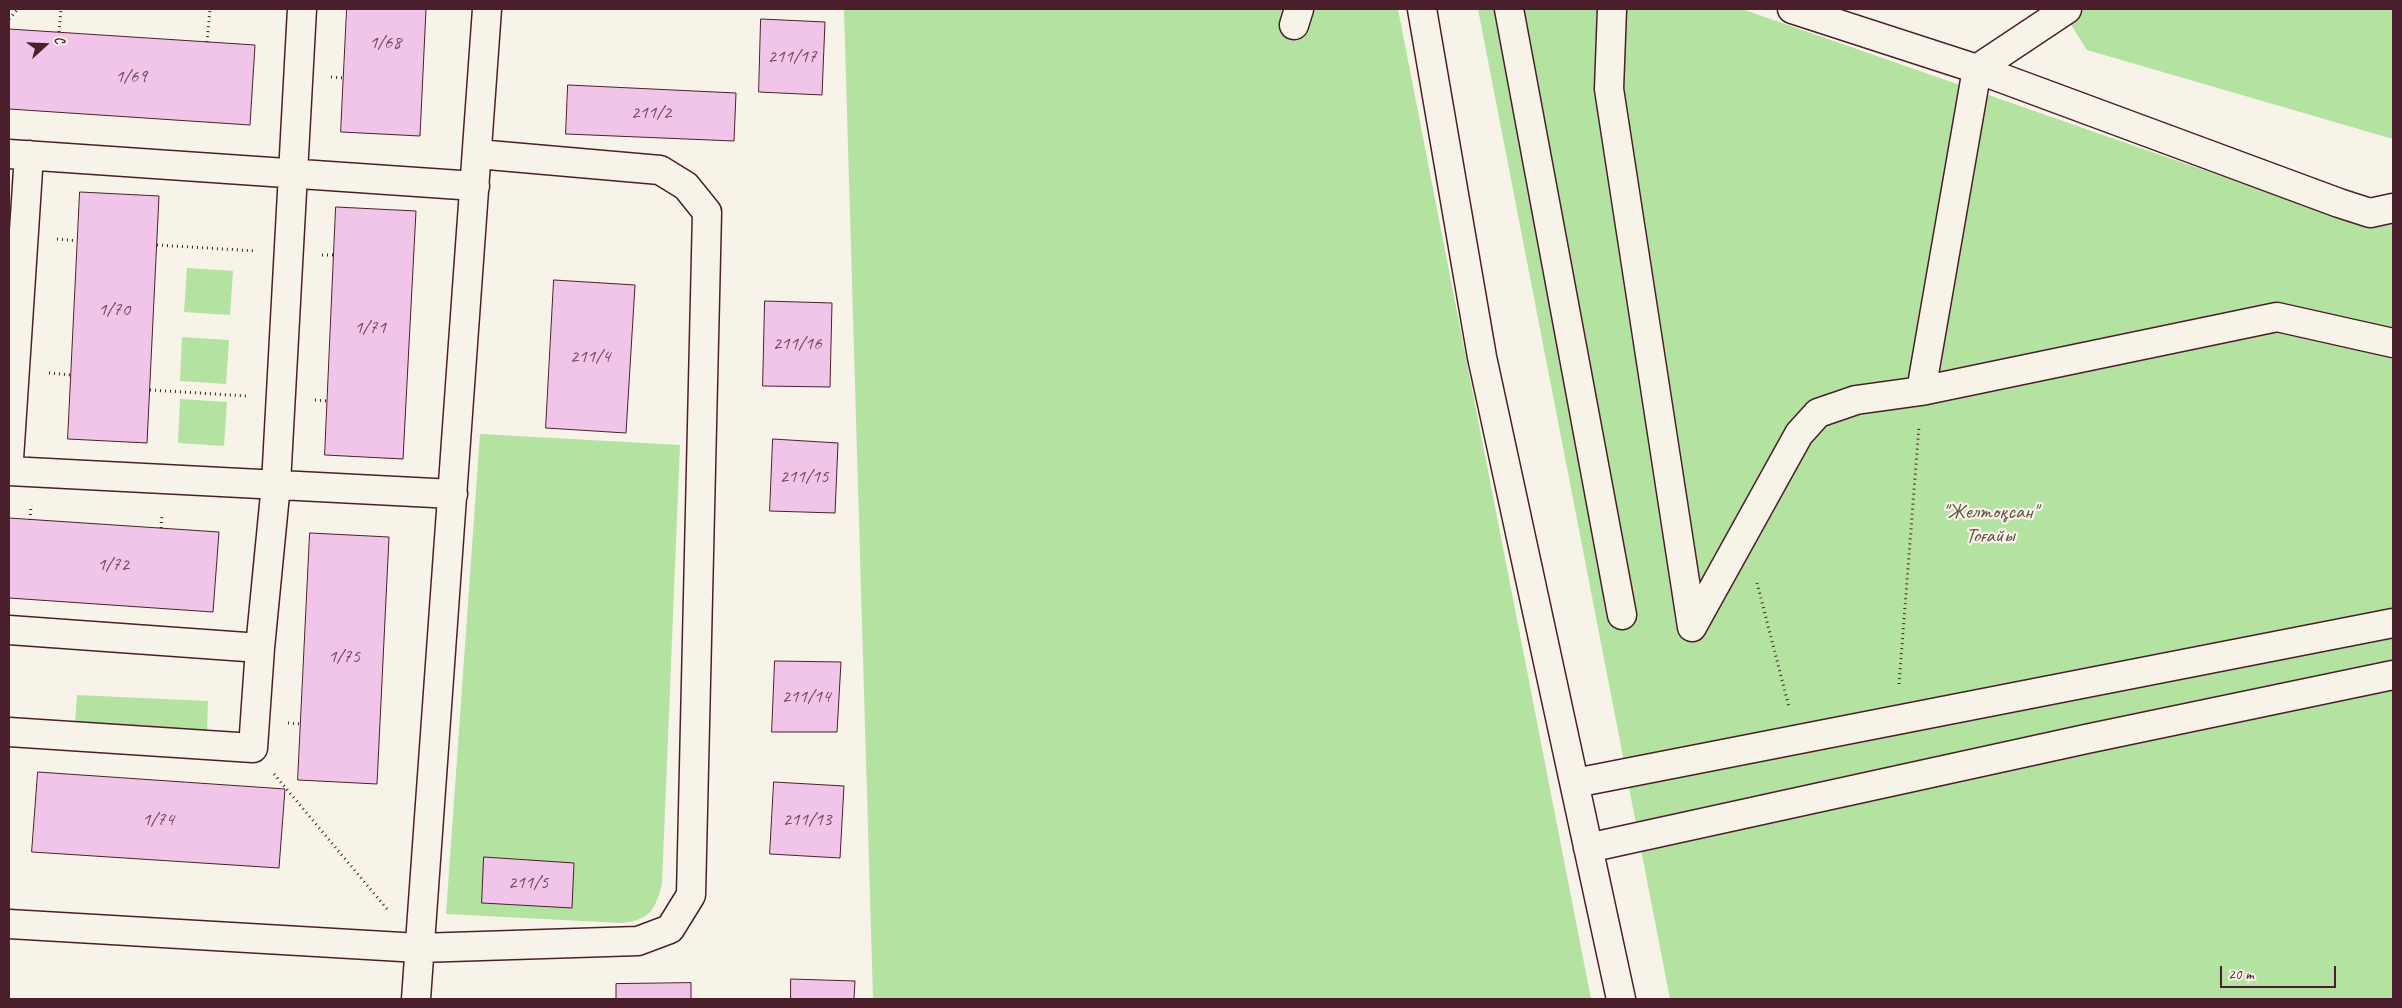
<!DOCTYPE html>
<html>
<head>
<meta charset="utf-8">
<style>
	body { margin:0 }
	#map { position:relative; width:2402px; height:1008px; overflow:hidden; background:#f7f3e8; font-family:Caveat,sans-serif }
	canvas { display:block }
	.frame { position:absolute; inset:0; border:10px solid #4a1f2b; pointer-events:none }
	.north { position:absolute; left:20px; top:20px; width:50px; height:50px; -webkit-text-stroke:4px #f7f3e8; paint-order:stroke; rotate:70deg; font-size:14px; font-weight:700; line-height:20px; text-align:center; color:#4a1f2b }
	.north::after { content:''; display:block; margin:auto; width:18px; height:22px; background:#4a1f2b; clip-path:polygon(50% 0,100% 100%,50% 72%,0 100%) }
	.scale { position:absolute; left:2220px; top:966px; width:116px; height:22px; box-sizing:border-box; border:2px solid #4a1f2b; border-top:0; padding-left:6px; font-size:15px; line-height:18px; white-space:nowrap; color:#4a1f2b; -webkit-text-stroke:4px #f7f3e8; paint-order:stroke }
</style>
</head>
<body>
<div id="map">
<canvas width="2402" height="1008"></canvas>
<div class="frame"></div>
<div class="north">С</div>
<div class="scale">20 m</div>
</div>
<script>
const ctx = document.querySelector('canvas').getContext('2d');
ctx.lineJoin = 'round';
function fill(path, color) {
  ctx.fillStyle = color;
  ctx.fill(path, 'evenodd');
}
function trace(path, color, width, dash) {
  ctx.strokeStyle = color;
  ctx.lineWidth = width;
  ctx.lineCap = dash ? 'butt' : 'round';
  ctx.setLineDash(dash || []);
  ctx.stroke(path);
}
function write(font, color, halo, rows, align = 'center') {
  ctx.font = font + ' Caveat,sans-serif';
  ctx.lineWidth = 4.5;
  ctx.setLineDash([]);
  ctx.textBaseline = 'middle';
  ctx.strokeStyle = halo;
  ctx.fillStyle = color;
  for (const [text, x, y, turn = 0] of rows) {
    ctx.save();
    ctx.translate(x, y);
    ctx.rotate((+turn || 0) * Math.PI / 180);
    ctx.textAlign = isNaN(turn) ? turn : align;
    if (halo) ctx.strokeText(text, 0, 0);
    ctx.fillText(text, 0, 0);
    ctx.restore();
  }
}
fill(new Path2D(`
	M844,9H1398L1591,999H873Z
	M1478,9H1742L2364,226L2393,219V999H1670Z
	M2061,9H2393V139L2087,50Z
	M187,268L233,271L230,315L184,312Z
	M182,337L229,340L226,384L180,381Z
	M180,399L227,402L224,446L178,443Z
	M480,434L680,445L662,884C655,910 650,920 622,923L446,914Z
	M77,695L208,701L207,732L75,725Z`), '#b4e2a0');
const building = new Path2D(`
	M347,9H426L420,136L341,132Z
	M761,19L825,22L822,95L759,92Z
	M9,29L255,45L250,125L9,109Z
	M568,85L736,93L734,141L566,134Z
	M80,192L159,196L147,443L68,439Z
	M336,207L416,211L403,459L325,455Z
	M554,280L635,285L626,433L546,428Z
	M765,301L832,303L830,387L763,386Z
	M773,439L838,443L835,513L770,511Z
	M9,518L219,532L213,612L9,598Z
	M310,533L389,537L377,784L298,780Z
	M775,661L841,662L837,732H772Z
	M38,772L285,789L279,868L32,852Z
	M774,782L844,786L840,858L770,854Z
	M484,857L574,863L572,908L482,903Z
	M791,979L855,981L854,999H791Z
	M691,983V999H616V984Z`);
fill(building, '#f1c5ea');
trace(building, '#4a1f2b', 1);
const minor = new Path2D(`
	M1422,9L1482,357L1621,999
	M1509,9L1622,615
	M1612,9L1609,89L1692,627
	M1792,9L1977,69L2339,203L2370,213L2393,208
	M1294,25L1299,9
	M9,154L475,186
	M1921,391L1977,69L2067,9
	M9,459L29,155
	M9,471L453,494
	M1692,627L1799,434L1818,413L1856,400L1921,391L2277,317L2393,343
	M9,630L260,648L276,484L302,9
	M9,732L253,748L260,648
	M1575,783L2393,623
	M1588,848L2086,739L2393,675
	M9,924L419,948L638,941L670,929L691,895L707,212L686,186L660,170L477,154
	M416,999L487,9`);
trace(minor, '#4a1f2b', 31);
trace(new Path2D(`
	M9,19L18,9
	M59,32L61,9
	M207,42L210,9
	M331,77L343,78
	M57,239L77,241
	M157,245L256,251
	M322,255H334
	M49,373L71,375
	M150,390L246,396
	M315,400L327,401
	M30,520L31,505
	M161,528L162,514
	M1757,583L1789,707
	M1899,684L1919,426
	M288,723L301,724
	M274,774L387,909`), '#4a1f2b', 3, [1, 4]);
trace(minor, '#f7f3e8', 28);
write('19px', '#74485b', null, [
	["1/68",385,43],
	["211/17",792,57],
	["1/69",131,77],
	["211/2",651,113],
	["1/70",114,310],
	["1/71",370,328],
	["211/16",797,344],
	["211/4",590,357],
	["211/15",804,477],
	["1/72",113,565],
	["1/75",344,657],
	["211/14",806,697],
	["1/74",158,820],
	["211/13",807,820],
	["211/5",528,883]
]);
write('21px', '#645048', '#f7f3e8', [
	["\"Желтоқсан\"",1990,512],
	["Тоғайы",1990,536]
]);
</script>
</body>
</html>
